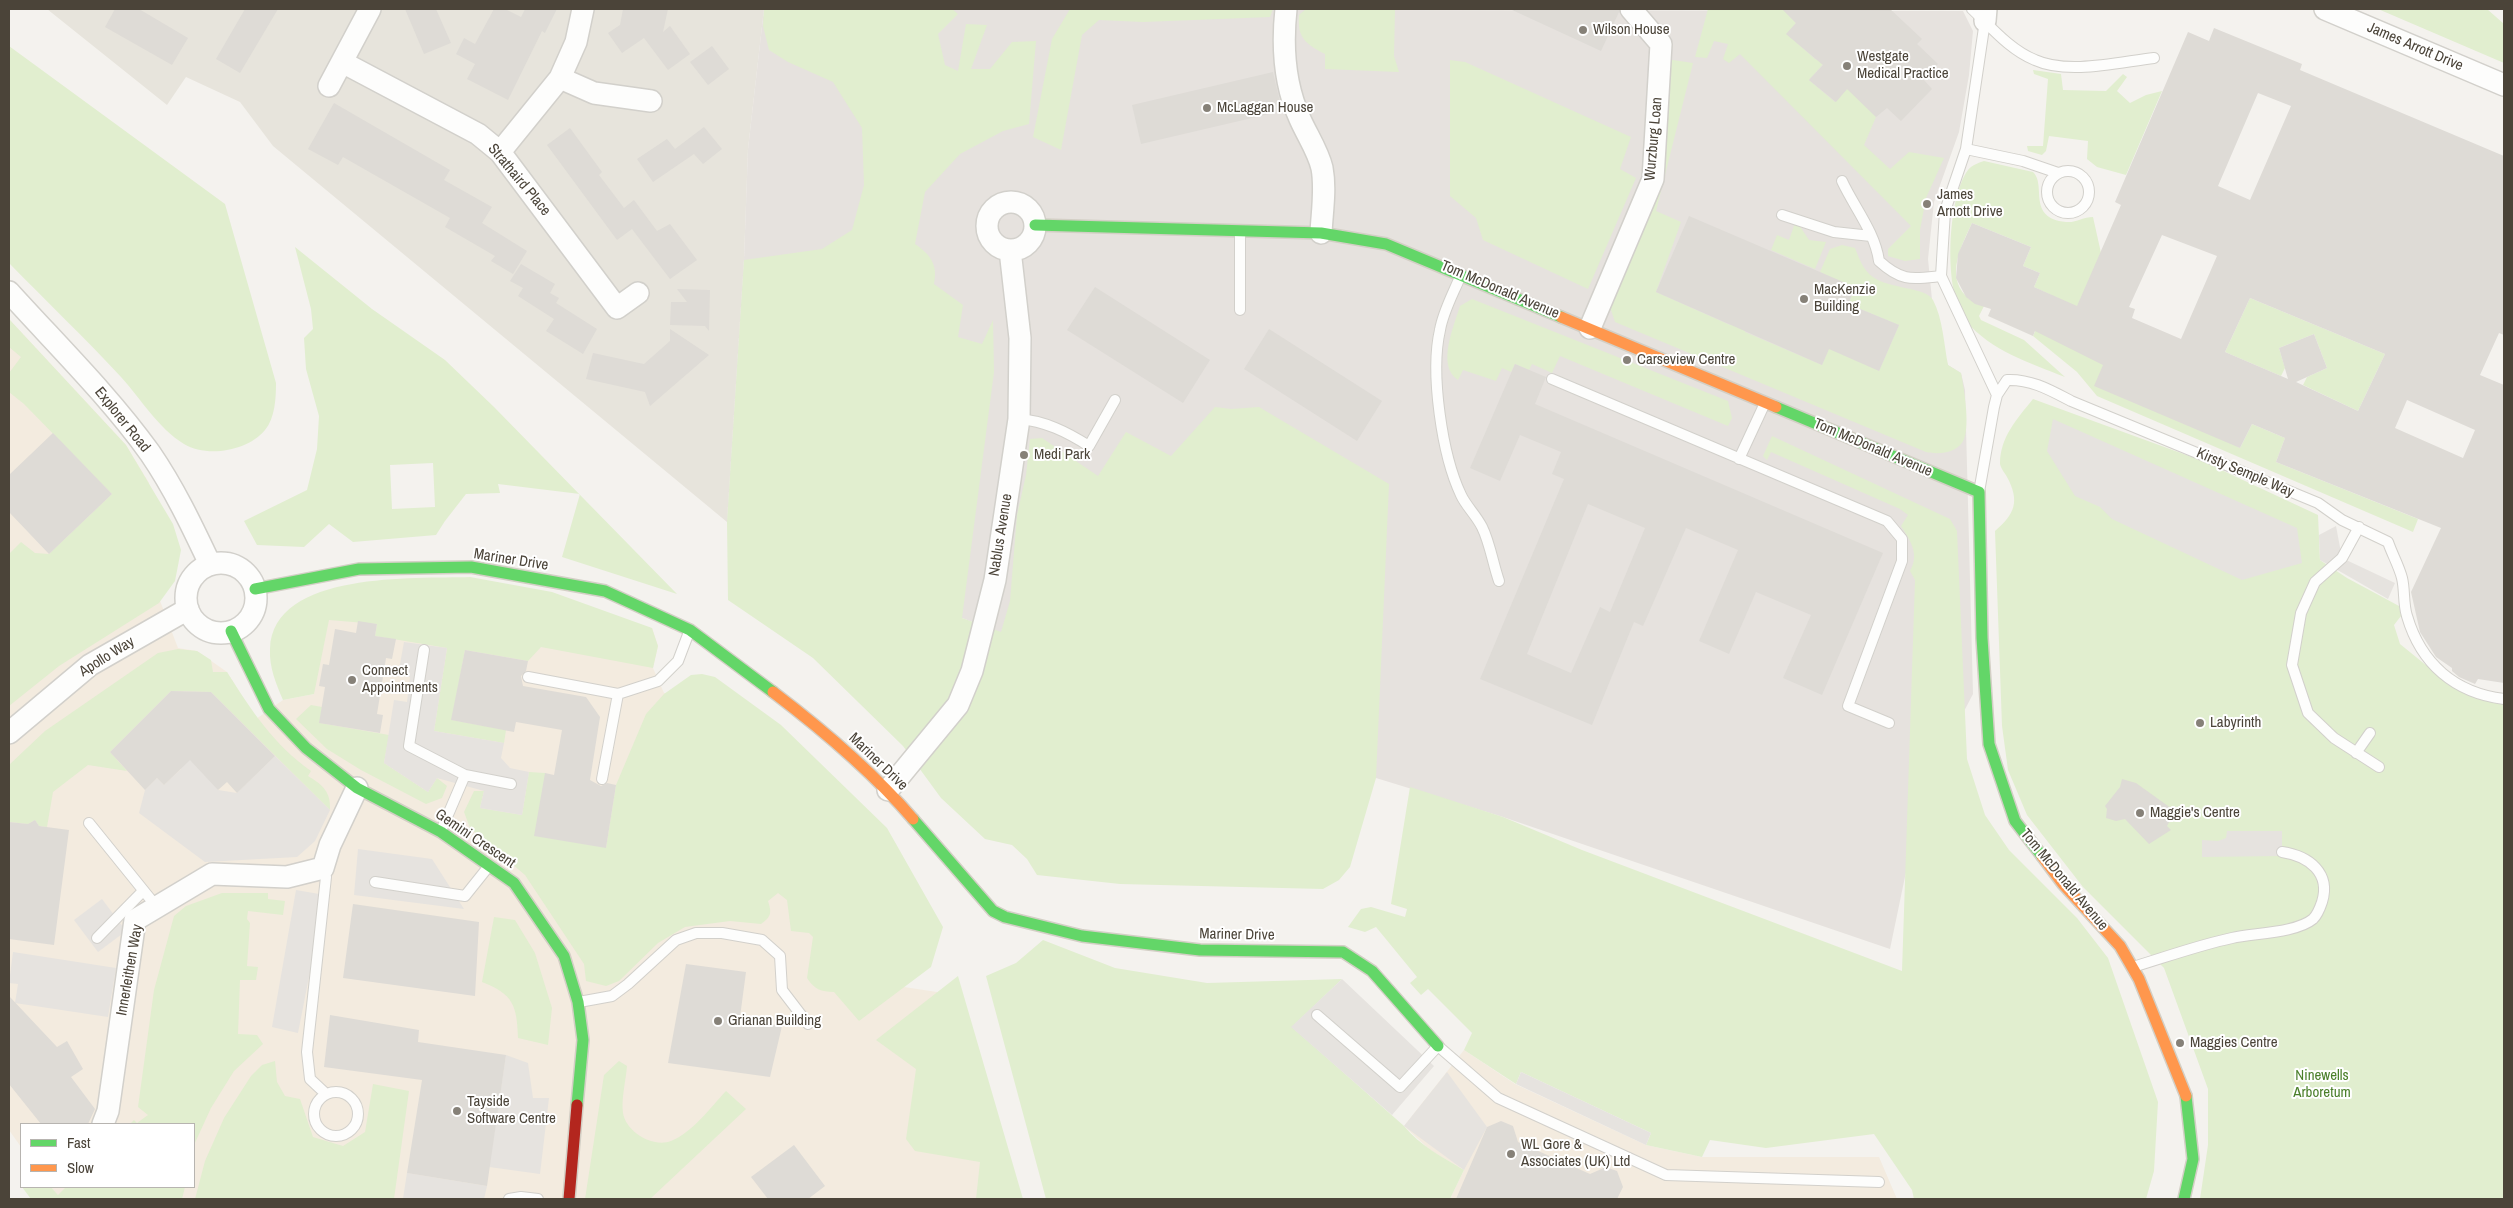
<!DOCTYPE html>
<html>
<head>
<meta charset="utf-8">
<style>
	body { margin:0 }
	#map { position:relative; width:2513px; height:1208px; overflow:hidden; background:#f4f2ee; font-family:"Archivo Narrow",sans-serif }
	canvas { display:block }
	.frame { position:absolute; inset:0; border:10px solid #4b4439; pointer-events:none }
	.legend { position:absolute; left:20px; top:1123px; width:175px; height:65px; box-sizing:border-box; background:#fff; border:1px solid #b7b4b0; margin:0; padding:6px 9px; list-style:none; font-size:15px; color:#4b4439 }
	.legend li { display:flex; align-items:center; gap:10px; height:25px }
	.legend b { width:25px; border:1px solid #b7b4b0 }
</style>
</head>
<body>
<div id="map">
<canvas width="2513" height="1208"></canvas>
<div class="frame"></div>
<ul class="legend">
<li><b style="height:6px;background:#63d668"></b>Fast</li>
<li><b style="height:6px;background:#ff974d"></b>Slow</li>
</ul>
</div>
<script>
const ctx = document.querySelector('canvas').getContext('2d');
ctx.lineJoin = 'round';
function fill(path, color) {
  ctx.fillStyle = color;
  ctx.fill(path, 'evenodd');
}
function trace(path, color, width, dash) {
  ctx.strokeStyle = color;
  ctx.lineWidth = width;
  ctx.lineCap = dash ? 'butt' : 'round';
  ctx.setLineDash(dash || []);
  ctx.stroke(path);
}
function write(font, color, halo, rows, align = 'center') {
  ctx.font = font + ' "Archivo Narrow",sans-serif';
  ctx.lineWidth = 4;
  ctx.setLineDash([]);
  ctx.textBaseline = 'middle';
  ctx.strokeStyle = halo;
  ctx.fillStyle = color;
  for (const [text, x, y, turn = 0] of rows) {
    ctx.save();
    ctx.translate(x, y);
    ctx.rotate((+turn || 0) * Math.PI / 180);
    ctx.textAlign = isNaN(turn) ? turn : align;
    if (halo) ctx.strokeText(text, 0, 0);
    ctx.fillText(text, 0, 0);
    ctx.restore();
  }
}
fill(new Path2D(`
	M47,9H764L748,149L744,260L727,522L273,146L240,102L186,77L167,105Z`), '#e7e4dc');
fill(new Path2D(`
	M9,319L126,445L149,483L136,538L178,648L197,651L227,672L256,719L283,700L314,694L315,613L652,628L658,646L653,668L664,693L696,694L904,987L937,992L1014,1199H61L51,1187H194V1124H21V1147L9,1130Z
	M1464,1050L1515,1084L1646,1145L1702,1157H1879L1897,1199H1450L1464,1170L1430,1150L1404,1126Z`), '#f3ebdf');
fill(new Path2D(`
	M764,9L1963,11L1973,31L1969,75L1959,132L1934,202L1928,259L1935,330L1948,365L1961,373L1965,390L1973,694L1923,790L1890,949L1503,817L1376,778L962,618L727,522L744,260L748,149Z`), '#e6e2de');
fill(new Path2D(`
	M764,9H952L958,14L938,34L945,65L958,71L966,24L987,25L971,69H990L1012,42L1036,41L1029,124L1003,131L960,154L925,192L915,244C931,255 938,265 934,284L963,305L958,337L982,344L993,320L994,372L962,618L1001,632L1010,601L1017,515L1026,475L1030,439L1042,438L1098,476L1126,432L1171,456L1215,407L1231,409L1259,407L1389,484L1376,778L1350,867L1339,880L1323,889L1120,884L1037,875L1027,859L1012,845L985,839L941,798L903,746L813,658L728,600L727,522L744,260L822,249L852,230L864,185L862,128L833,82L788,62L769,50L763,26Z
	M1070,9H1273L1270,17L1143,22L1099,20L1082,35L1061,150L1033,137L1052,39Z
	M1306,9H1395L1394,56L1399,72L1325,69V54C1306,44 1297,38 1299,15Z
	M1708,9H1785L1784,10L1796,23L1787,34L1815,59L1824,63L1809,80L1835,102L1849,87L1876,117L1864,145L1890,169L1909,152L1944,158L1926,198L1920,230V259L1905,261L1888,256V249L1911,226L1740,54L1729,63L1723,59L1728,44L1714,41L1707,58L1695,57Z
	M2378,9H2487L2504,24V63Z
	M9,46L225,204L276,383C276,398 275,418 265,430C248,451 207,458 184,444C158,428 141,399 121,377C85,338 46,301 9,263Z
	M1666,59L1693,63L1656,211L1681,222L1656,292L1730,325L1746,287L1745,332L1822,365L1836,332L1879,371L1899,325L1853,306L1845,321L1842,319L1855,288L1820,272L1830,249L1842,245L1855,248C1859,258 1863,270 1873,277C1889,289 1926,287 1933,300C1943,319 1944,345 1948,365L1961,373C1964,389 1970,424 1964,439C1959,453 1938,455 1926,452L1615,322L1609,304L1657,184Z
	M1450,60L1465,62L1631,137L1620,169L1636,178L1588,289L1483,240L1476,218L1450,196Z
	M2033,70L2061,74L2063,90L2106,91L2123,74L2127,77L2117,91L2130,103L2146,95L2162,91L2126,175L2097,167L2087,159L2088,141L2049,136L2046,151L2042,155L2028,151L2027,146H2043L2048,79L2034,74Z
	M1984,161L2033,172C2047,185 2026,218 2066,222C2076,223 2083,217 2093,217L2101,253L2104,364L2240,448L2252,424L2285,438L2276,462L2418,519L2413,532L2097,396L2077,372L2033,336L2051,295L2034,287L2040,273L2023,266L2031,247L1972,223C1962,245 1945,275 1966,296C1970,301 1978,303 1984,306L1979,316L1981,320L2024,340L2065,377C2030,363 1991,351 1966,321C1943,294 1947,198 1968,170C1972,165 1978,163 1984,161Z
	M1795,223L1799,225L1809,240L1826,242L1815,269L1771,250L1777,235L1789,240Z
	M295,247L372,309L445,360L494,407L677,594L562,557L580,494L498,484L500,493L466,494L445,521L436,535L353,542L329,524L304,547L257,545L244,521L307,490L317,449L319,416L306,369L304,338L313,329L311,309ZM433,463L435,507L392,509L390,465Z
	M2250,298L2385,354L2358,411L2303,385L2307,377L2327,368L2314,334L2279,348L2285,368L2281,376L2225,352Z
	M1472,299L1728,401L1732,418L1728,426L1560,356L1552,373L1532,364L1529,370L1515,364L1511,372L1502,368L1496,381L1463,370L1458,380C1436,366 1454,326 1460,306Z
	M9,319L126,445L173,524L181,550L175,581L159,603L59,666L9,706V554L21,542L35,553L49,554L112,494L24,404L9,392V373L21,357L9,347Z
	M2033,399L2200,460L2318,515L2320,560L2347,578L2399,606L2401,616L2394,625L2400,644L2443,679L2479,699L2504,702V1199H2200L2208,1145V1089L2164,968L2083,887L2027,815L2008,770L2002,726L1995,531C2015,514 2020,501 2007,477C2005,473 2001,469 2000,464C2000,437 2017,419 2033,399Z
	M1772,436L1950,519L1957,531L1967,759L1985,815L2009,850L2077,918L2108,958L2158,1102L2154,1171L2146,1199H1914L1912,1190L1874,1134L1766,1148L1710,1140L1702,1157L1646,1145L1651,1133L1521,1072L1516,1084L1464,1050L1472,1033L1428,989L1421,995L1410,983L1417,977L1376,927L1365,932L1348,927L1361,909L1371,907L1405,917L1407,909L1391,904L1410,787L1503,817L1582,850L1902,971L1915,580L1910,571C1920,554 1910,540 1901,526L1908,515L1900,509L1771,452L1767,460L1763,456Z
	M470,577L552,592L652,628L658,646L653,668L541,647L528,661L465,650L452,720L506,730L504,743L434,731L447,648L375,636L377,624L329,620L314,694L283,700C276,684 269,667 270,649C273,570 416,579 470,577Z
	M178,649L197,651L211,660L213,672H227C251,710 274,745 311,771L308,776C323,785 331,792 330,810L211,692L171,691L110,752L127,771L88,765L53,792L47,827L39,826L35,820L28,824L9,822V765L45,731L158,653Z
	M702,674L715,677L781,725L887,828L943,927L931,967L859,1021L834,992C821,992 814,989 807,978L813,937L809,933L791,931L787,900L778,893L768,901C772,913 771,917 761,924L730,921L685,927L658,943L619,981L606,986L586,981L584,964L525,875L470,828L464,812L474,791H484L480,808L522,815L529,772L545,773L606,848L616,785L646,714L664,694L691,675Z
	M311,705L322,707L320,723L389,735L384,763L428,792L437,778L447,786L442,798L426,804L361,770L327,749L296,719Z
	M222,893H268V899L285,901L283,915L248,911L247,919L250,923L247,966L258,967L256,980H240L238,1034L257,1035L263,1044L234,1071L211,1108L194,1145V1124H130L134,1120L137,1123L148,1115L138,1107L154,990L174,916L186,906Z
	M494,917L515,920L535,953L552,1008L548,1045L518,1038C517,1005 513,994 482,982Z
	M1043,940L1115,968L1207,983L1342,979L1292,1027L1404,1126C1420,1146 1443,1157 1464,1170L1450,1199H1046L986,976L1016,963Z
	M958,976L1023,1199H976L980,1162L915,1151L906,1139L916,1069L876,1040Z
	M275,1061L277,1082L285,1096L300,1099L313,1137L343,1146L365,1132L373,1084L409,1091L394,1199H195L205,1161L224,1118L251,1076L262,1065Z
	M619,1061L627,1066C626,1080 621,1099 623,1113C626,1132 653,1148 671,1141C692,1133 711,1107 726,1091L746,1109L650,1199H585L604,1075Z
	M22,1187H51L58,1195L66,1187H185L182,1199H31Z`), '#e1eecf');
fill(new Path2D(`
	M2053,419L2297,528L2302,563L2242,580L2112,519L2100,507L2075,496L2047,451Z
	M2336,526L2342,558L2395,583L2388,599L2320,560L2319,535Z
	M404,642L447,648L434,731L504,743L501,758L510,768L529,772L522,815L480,808L484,791L437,778L428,792L384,763L394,700L407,702L410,677L398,675Z
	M275,756L330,810L315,841L297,857L205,862L139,813L145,790L157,778L164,785L181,769V758L202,759L218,790L237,793Z
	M2227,831H2282V856L2202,857V840L2218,841L2226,838Z
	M358,849L432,859L464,909L354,895Z
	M296,890L325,895L298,1033L272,1027Z
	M102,899L126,931L98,952L74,920Z
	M13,952L116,968L108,1017L15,1003L18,984L9,983Z
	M1342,979L1434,1066L1392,1115L1291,1027Z
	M506,1055L528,1063L533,1098H549L540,1174L489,1167Z
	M1447,1072L1487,1127L1464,1170L1404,1126Z
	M1521,1072L1651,1133L1646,1145L1516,1084Z
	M407,1173L487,1186L484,1199H403Z`), '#e6e3df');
fill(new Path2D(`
	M115,9H139L188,38L172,65L105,27Z
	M245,9H278L240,73L216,59Z
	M405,9H436L451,43L424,54Z
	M494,9H505L521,17L525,9H557L545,33L542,31L508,100L467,79L475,64L456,54L464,38L475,44Z
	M623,9H668L663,32L670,26L690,54L668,70L644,38L622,53L608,33L620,25Z
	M1510,9H1619V12L1601,51Z
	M1782,9H1890L1922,39L1917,44L1938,64L1923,79L1932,89L1901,121L1887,108L1876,117L1847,89L1836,102L1809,80L1823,65L1786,34L1796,23Z
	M2214,28L2302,64L2300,70L2504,156V335L2499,333L2480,375L2504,385V683L2478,679L2475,684L2459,677L2452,671V668L2436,657L2420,632L2411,592L2441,528L2276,462L2285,438L2252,424L2240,448L2094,386L2103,365L2035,331L2033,336L1988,316L1991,309L1975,304L1966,297L1956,278L1958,254L1972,223L2031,247L2023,266L2040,273L2034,287L2077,306L2121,205L2115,202L2188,32L2209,41ZM2258,93L2291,106L2250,200L2218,186ZM2162,235L2217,256L2181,339L2132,318L2135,309L2129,307ZM2250,298L2385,354L2358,411L2296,382L2327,368L2314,334L2279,348L2288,379L2225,352ZM2407,400L2475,430L2463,458L2395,428Z
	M712,46L729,69L708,85L690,62Z
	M1273,72L1282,111L1141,144L1132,105Z
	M334,103L450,170L444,180L492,207L482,223L527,251L513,274L491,261L495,256L445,227L450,218L343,157L338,165L308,149Z
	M704,127L722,149L703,164L694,154L653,182L637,159L667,139L675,149Z
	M570,128L602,172L599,175L624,208L634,200L657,231L670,224L697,260L670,279L632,229L617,240L547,145Z
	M1689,216L1855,287L1848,304L1899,325L1879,371L1829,349L1822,365L1656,292Z
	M521,264L555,284L550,293L559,298L556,303L597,329L583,354L546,331L554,319L518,296L523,288L510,281Z
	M1095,287L1210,360L1183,403L1067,330Z
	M677,289L710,290L709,331L705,326L670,325L671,302H687Z
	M670,329L709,355L650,406L645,392L586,379L593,353L644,364L670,341Z
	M1269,329L1382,401L1357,441L1244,369Z
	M1515,364L1546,377L1535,404L1883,553L1822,695L1783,678L1811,615L1756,592L1729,654L1699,641L1738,550L1686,528L1643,626L1634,622L1592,725L1480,679L1564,479L1552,474L1561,452L1520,435L1500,481L1470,468ZM1588,504L1645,528L1610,612L1600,607L1571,673L1527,654Z
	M53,433L112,494L49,554L9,512V475Z
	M358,621L377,624L375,636L396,639L392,659L386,658L377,714L383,715L380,733L319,723L325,687L319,686L323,664L329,665L335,629L356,633Z
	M465,650L528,661L526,671L521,676L523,686L586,697L600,717L590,780L601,786L607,783L616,785L606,848L534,836L545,773L554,775L562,730L516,722L514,732L451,720Z
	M171,691L211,692L275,756L237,793L227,782L218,790L190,760L164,785L157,778L145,790L110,752Z
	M2122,779L2136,783L2175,811L2167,826L2171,830L2149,844L2125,819L2116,821L2106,818L2107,809L2105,806L2120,787Z
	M35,820L39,826L69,830L54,945L9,939V822L28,824Z
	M353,904L479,922L475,996L343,978Z
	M686,964L746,972L740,1017L782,1026L770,1077L668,1063Z
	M9,996L57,1047L67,1041L83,1069L71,1077L95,1109L88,1124H41L9,1084Z
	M330,1015L419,1030L418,1042L506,1055L487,1186L407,1173L422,1080L324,1067Z
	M1501,1121L1513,1126L1518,1142L1590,1174L1606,1167L1617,1171L1623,1187L1617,1199H1456L1487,1127Z
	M794,1145L825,1186L808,1199H768L751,1177Z`), '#dedbd6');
const lane = new Path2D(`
	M1972,9C1991,27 2010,50 2035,60C2068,75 2119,62 2154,58
	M1985,21L1966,149L1945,211L1941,276L1997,395
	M1966,149L2023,161L2058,173
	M2047 192a21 21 0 1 1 42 0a21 21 0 1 1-42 0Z
	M1842,181C1854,207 1875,232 1879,261C1902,282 1912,279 1941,276
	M1782,215L1834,232L1871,236
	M1240,232V310
	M1460,277C1453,294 1443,312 1440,330C1430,373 1442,455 1461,495C1466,506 1476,515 1482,527C1490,543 1493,564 1499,581
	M1552,379L1887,521L1902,539V561L1848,706L1889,723
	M1019,419C1045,421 1067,432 1089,446L1115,400
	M1739,459L1765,403
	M1979,492L1994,407L1997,395L2007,380C2031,379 2050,390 2071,401L2318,503L2342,520L2388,542C2392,554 2399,566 2402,578C2405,590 2403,604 2407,616C2421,664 2455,693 2504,699
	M2359,527L2342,558L2315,582L2301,613L2292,665L2308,713L2334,738L2379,767
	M424,650L409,746L465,775L511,784
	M528,677L618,694L602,779
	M618,694L658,681L678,661L689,632
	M2356,753L2370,733
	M89,823L156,906
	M441,831L465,775
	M323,868L326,877L307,1052L310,1079L326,1094
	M375,882L465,896L489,866
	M97,938L143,891
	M2133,967C2166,957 2199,945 2232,938C2254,933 2296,933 2313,919C2318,914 2320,908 2322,902C2331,873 2309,856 2282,852
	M579,1002L612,996L628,984L676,940L696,933H722L762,940L780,956L782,990L808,1024
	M1317,1015L1400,1087L1438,1046L1498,1098L1666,1175L1879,1182
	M314 1114a22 22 0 1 1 44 0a22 22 0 1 1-44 0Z
	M509,1199L521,1197L538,1199`);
const street = new Path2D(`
	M1286,9C1282,46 1284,84 1300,119C1307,135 1318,151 1322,168C1326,189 1322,212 1321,233
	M2325,9L2504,85
	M1985,21L1986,9
	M342,62L478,134L500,152L617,308L638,293
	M560,78L594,93L651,101
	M329,86L370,9
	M500,152L560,78L576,42L583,9
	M987 226a24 24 0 1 1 48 0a24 24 0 1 1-48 0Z
	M9,292C57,345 109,396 150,453C174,488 192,526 210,564
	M1590,328L1653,179L1661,44L1631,9
	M186 598a35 35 0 1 1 70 0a35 35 0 1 1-70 0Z
	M9,733L90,665L188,609
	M888,790L958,705L972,671L995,580L1019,419L1020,338L1010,250
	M103,1124L108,1111L135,920L212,874L287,877L323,868L330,845L357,788`);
const fast = new Path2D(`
	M1035,225L1321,233L1386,244L1561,317
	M1776,407L1979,492L1982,638L1989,744L2015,821L2042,856
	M255,589L359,569L471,567L605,591L690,630L773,692
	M231,631L269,709L306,748L357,788L441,832L514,883L564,956L578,1002L583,1040L577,1105
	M913,819L993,911L1005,917L1082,936L1200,950L1343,952L1372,971L1438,1046
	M2184,1199L2193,1159L2186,1096`);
const slow = new Path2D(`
	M1561,317L1776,407
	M773,692C823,730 872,771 913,819
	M2042,856L2063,884L2120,946L2139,979L2186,1096`);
const jam = new Path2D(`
	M569,1199L577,1105`);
trace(lane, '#d2d0cb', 12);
trace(street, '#d2d0cb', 24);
trace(fast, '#d3cfc5', 14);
trace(slow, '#d3cfc5', 14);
trace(jam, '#d3cfc5', 14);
trace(lane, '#fdfdfc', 10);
trace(street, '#fdfdfc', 21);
trace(fast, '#63d668', 11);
trace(slow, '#ff974d', 11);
trace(jam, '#b3261e', 11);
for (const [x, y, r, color] of [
	[1583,30,5,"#868178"],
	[1847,66,5,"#868178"],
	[1207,108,5,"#868178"],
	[1927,204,5,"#868178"],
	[1804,299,5,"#868178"],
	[1627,360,5,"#868178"],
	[1024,455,5,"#868178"],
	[352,680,5,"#868178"],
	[2200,723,5,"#868178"],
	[2140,813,5,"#868178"],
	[718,1021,5,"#868178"],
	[2180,1043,5,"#868178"],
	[457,1111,5,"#868178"],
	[1511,1154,5,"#868178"]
]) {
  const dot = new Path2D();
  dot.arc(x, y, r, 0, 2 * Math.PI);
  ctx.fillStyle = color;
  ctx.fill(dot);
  trace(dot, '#fff', 2);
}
write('15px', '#4b4439', '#fff', [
	["Wilson House",1593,30],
	["Westgate",1857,57],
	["Medical Practice",1857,74],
	["McLaggan House",1217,108],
	["James",1937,195],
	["Arnott Drive",1937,212],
	["MacKenzie",1814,290],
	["Building",1814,307],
	["Carseview Centre",1637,360],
	["Medi Park",1034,455],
	["Connect",362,671],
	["Appointments",362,688],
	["Labyrinth",2210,723],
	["Maggie's Centre",2150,813],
	["Grianan Building",728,1021],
	["Maggies Centre",2190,1043],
	["Tayside",467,1102],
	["Software Centre",467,1119],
	["WL Gore &",1521,1145],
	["Associates (UK) Ltd",1521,1162]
], 'left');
write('15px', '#4b4439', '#fff', [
	["James Arrott Drive",2415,47,23],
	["Wurzburg Loan",1654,139,-85],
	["Strathaird Place",519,180,50],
	["Tom McDonald Avenue",1500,290,23],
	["Explorer Road",122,420,51],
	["Tom McDonald Avenue",1873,448,23],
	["Kirsty Semple Way",2245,473,23],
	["Nablus Avenue",1001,535,-81],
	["Mariner Drive",511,560,9],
	["Apollo Way",107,657,-32],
	["Mariner Drive",878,762,44],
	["Gemini Crescent",475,839,34],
	["Tom McDonald Avenue",2064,880,50],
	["Mariner Drive",1237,935,1],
	["Innerleithen Way",130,970,-80]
]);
write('15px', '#4a7f2a', '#fff', [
	["Ninewells",2322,1076],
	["Arboretum",2322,1093]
]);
</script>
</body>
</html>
